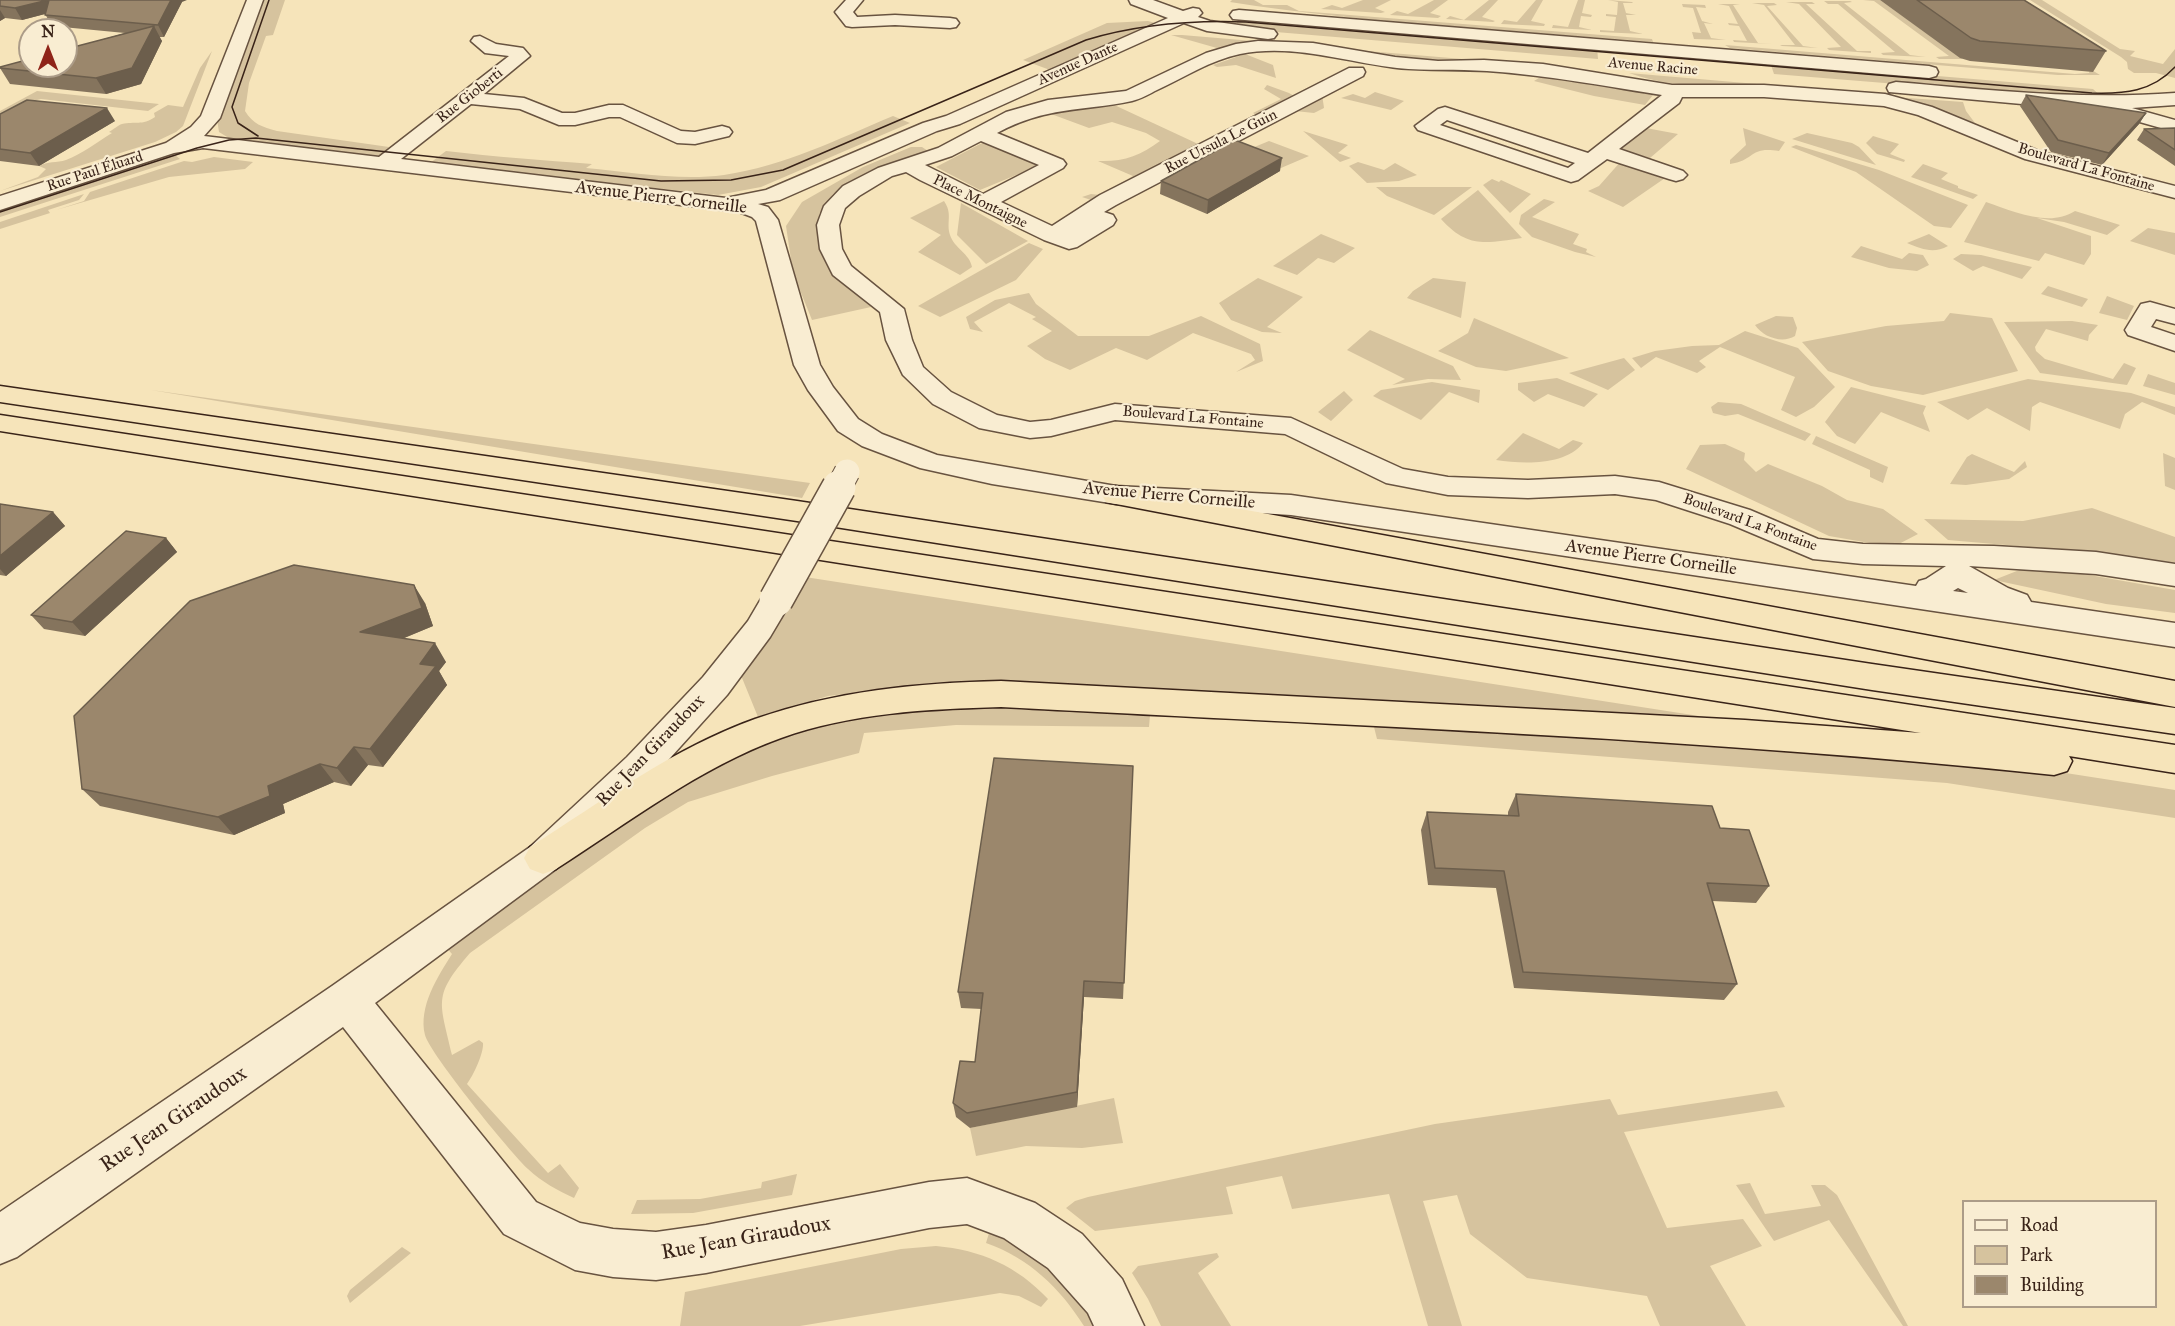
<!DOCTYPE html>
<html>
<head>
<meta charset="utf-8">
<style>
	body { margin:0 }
	#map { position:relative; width:2175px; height:1326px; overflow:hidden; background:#f6e4ba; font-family:"IM FELL Great Primer",serif }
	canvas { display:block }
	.legend { position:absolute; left:1962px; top:1200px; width:195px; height:108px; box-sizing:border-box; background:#f9edd2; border:2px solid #ac9c88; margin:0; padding:8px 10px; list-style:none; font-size:18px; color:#392318 }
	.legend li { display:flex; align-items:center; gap:12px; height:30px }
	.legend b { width:30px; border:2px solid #ac9c88 }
	.north { position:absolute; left:18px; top:18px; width:60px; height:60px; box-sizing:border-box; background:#f9edd2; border:2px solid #ac9c88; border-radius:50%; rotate:0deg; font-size:16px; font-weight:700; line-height:24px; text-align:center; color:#392318 }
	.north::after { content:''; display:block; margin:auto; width:21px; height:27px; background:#8f2418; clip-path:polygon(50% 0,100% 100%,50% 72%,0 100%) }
</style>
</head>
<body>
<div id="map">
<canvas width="2175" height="1326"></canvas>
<ul class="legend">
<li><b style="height:8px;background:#f9edd2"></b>Road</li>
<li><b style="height:16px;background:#d6c39e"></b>Park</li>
<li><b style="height:16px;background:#9b876c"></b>Building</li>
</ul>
<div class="north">N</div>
</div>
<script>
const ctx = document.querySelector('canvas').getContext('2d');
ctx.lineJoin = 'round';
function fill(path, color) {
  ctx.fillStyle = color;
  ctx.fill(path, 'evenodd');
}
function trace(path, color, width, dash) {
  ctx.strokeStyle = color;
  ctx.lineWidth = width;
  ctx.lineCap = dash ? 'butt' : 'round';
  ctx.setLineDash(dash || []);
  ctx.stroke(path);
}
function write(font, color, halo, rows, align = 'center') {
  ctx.font = font + ' "IM FELL Great Primer",serif';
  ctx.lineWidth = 4.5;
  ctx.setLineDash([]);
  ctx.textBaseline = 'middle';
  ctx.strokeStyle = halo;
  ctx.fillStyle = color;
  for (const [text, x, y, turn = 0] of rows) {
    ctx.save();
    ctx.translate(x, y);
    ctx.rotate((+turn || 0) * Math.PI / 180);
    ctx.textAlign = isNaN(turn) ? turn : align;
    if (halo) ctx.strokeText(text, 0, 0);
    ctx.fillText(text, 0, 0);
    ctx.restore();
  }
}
fill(new Path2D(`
	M261,0H285L273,35L266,36L249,83L245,111C253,124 262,127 277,131L389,147L387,149H391L381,156L372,157L232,140L219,132L217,119Z
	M1232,0H1254L1263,5H1287L1299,11L1652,39L1653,42C1512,30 1369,24 1230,2Z
	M1363,0H1391L1375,8L1385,12L1381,13L1321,9L1332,5L1342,8Z
	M1434,0H1448L1430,13L1441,16L1438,18L1390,15L1397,11L1408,14Z
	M1489,0H1498L1482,17L1495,21L1493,22L1446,19L1450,16L1464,20Z
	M1536,0H1543L1531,21L1545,24L1544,26L1501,24L1504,20L1517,22Z
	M1578,0H1585L1582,13L1592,15L1591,17L1581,16L1579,27L1592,30L1552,28L1553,25L1568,27Z
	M1608,0L1632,2L1633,3H1623L1626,13L1636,15H1626L1630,31L1643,34L1600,32V30L1614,31L1616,17L1606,16V14L1617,15L1618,2Z
	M1863,0H1880L1963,59H1939L1936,57L1949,56L1874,1Z
	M2030,0H2042L2120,49L2135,51L2130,56L2163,64L2175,49V78L2156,73H2134L2128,69L2127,62L2121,57Z
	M1824,1H1850L1852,2L1844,3L1910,55L1926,57L1883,55L1881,53L1895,52L1838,4H1828Z
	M1786,2H1812L1815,4H1806L1857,51H1871V53L1829,50L1827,48L1841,47L1799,4Z
	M1752,3H1774L1777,5L1767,6L1803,46L1818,48L1782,46L1780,45H1795L1764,5Z
	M1682,4L1705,5L1706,8L1696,7L1702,21L1713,24L1704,23L1711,38L1726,40L1694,39L1692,32L1701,33L1693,8L1683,7Z
	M1718,4H1740L1733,5L1758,43L1772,44L1734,42L1733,40L1747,41L1739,26L1729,25L1728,23L1738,24L1729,6Z
	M1238,19L1597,47L1598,59L1240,29L1235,28Z
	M1148,21L1155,23L1050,70L1023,60L1107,23Z
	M1171,35H1182L1277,43L1224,50Z
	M1725,45L2075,74L2089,73L2090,69L2100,75H2058L1730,48Z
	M1331,48L1475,60L1476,64L1392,59Z
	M212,51L183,126L176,132L155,142L0,191L38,177L46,169L39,166C47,161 57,163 66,160C82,154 97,142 112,133L109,132C113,130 118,125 122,124C135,121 142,126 155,117L154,113L168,105L183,107L200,68Z
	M1245,54L1273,65L1276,78L1236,65L1217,67L1213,65Z
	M1770,62L2093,89L2106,101L1774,74Z
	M1547,73L1653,95L1645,105L1594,96L1534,81Z
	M1629,73L1757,84C1711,87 1673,88 1629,73Z
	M1267,85L1289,93L1301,100L1321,87L1324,108L1314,113L1295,111L1270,123L1253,113L1281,99L1264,89Z
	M37,91L159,104L148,111L41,99L29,102L0,119V111Z
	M1375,92L1404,101L1391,110L1341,98L1353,94L1365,98Z
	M1867,95L1963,102L1966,111L1975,123L1937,109Z
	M1110,103L1196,143L1202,146L1100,203L1082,197L1091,194L1100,195L1133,176L1098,161C1123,162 1140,156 1160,141L1146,133L1112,122L1089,128L1043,111Z
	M893,116L910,123L761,187L718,195L430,163L446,151C495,157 543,160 592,164L586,168C631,172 679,181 724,175C784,166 838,139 893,116Z
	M1646,128L1678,134L1650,158L1617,148Z
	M1743,128L1785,142L1779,151C1749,146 1756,160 1730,164V160L1746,145Z
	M1303,131L1348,145L1338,153L1351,158L1340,162Z
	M1807,133L1852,143L1859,147L1876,165L1792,139Z
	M1873,136L1899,144L1890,154L1905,160L1904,162L1877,154L1866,143Z
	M1269,141L1309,156L1281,168L1240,153Z
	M984,142L1038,166L980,190L936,167Z
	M1796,145L1879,170L1968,205L1951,228L1934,226L1856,172L1791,147Z
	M911,147H922L928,151L927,155L852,182L833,194L819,214L818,237L839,280L871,307L812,320L793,273L786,226L802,202L863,167Z
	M171,152L180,159L0,217V206Z
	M214,157L253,162L245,169L169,177L56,210L84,201L90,192L184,161L192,162Z
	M1622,160L1668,176L1623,207L1588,191L1599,186Z
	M1358,162L1384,170L1395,163L1417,175L1399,181L1367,183L1349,166Z
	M1923,164L1948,173L1941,179L1958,186V188L1978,195L1973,199L1911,177Z
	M1492,179L1499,182L1501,180L1531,194L1510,213L1483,185Z
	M1376,187H1472L1434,215L1387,196Z
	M1478,190L1522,238C1486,243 1468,249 1441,219Z
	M84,194L79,200L48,210L50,213L0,229V222Z
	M1544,199L1555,202L1532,217L1579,234L1573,244L1587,249L1586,252L1596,257L1575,252L1532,237L1519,224L1521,215Z
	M944,201C953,214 946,222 950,235C954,248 970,254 972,267L960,275L918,252L941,235L910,218Z
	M1986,202C2013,211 2049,228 2075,211L2120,225L2107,235L2064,222L2037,218L2091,236V254L2084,265L2045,253L2039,261L1964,242Z
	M961,203L1028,241L986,264L957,235Z
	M2148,228L2175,233V255L2130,241Z
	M1321,234L1355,248L1334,263L1318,258L1297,275L1273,266Z
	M1929,234L1948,246C1933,254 1922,249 1907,243Z
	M1029,243L1043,249L1016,280L940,317L918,306Z
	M1861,246L1902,259L1909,253L1923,255L1929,265L1917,271L1889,268L1851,257Z
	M1961,254L1981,255L2032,267L2022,279L1983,266L1973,271L1953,259Z
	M1258,278L1303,297L1267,327L1282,333L1262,332L1231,320L1219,303Z
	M1433,278L1466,282L1461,318L1407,298L1413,291Z
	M2048,286L2088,299L2082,307L2041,294Z
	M1029,293L1036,304L1078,336H1149L1201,316L1260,344L1263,361L1236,372L1255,360L1251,354L1193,333L1147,360L1116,348L1070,370L1045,359L1027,346L1052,331L1032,319L1036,317L1009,303L974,322L983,332L970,329L966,317L995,300Z
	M2107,296L2134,306L2127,320L2099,313Z
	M1950,313L1992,318L2018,371L1923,395L1871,386L1828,371L1802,342L1886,326L1944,321Z
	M1776,316L1793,317L1797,328L1795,336C1782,344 1763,337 1755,325Z
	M1474,318L1569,358L1506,371L1476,367L1438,351L1468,333Z
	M2072,321L2098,325L2089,335L2088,341L2046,329L2035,347L2036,351L2045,359L2113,379L2124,363L2136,368L2127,385L2040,373L2004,322Z
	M1370,330L1453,366L1461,380L1428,379L1392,385L1405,379L1347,350Z
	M1745,331L1798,348L1835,387L1814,407L1796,417L1781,410L1795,377L1720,347L1699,361L1706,367L1697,373L1656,357L1641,368L1632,358L1655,351L1692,346L1719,345Z
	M1624,358L1635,370L1608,390L1569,373Z
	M2148,374L2175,383V395L2143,386Z
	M1557,378L1598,394L1584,407L1548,394L1534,402L1518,390V383Z
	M2028,379L2131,393L2175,407V415L2142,402L2125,414L2120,429L2040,402L2032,407L2030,431L1987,408L1968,420L1937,402Z
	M1432,382L1480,390L1479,403L1449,392L1421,420L1373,396L1381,390Z
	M1851,387L1926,406L1923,413L1930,432L1881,412L1855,444L1837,436L1825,422Z
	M151,390L810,483L802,498Z
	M1344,391L1353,400L1331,421L1318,412Z
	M1718,402L1741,404L1811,434L1805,441L1738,414L1725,416L1713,413L1711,407Z
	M1523,433L1559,449L1573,440L1583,443C1565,466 1523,464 1496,460Z
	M1816,436L1888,467L1883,483L1870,477V470L1812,444Z
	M1725,444L1745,453L1744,460L1756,472L1768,464L1822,486L1847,500L1883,509L1918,534L1893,547L1829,536L1686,469L1700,445Z
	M2163,453L2175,458V490L2165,486Z
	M1972,454L2014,472L2025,461L2027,467L2009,479L1966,485L1950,484L1967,457Z
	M2092,508L2175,537V567L2123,555L1948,540L1924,519L2023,521Z
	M2032,565L2175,590V613L2106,604L1994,580Z
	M805,577L2175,790V818L1947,783L1377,739L1368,703L904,687L828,696L758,717L740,673L773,633Z
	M963,706L1150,715L1149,727L956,725L864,733L859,753L772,776L688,802L645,828L470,953C432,997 440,1001 452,1055L479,1040L483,1043C484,1053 473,1076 467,1084L548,1173L560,1164L579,1188L574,1198C557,1190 542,1182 528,1169C510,1152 430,1054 425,1035C418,1007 438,976 452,954L445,946L665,791L766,740L848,718Z
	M1777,1091L1785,1107L1624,1132L1667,1228L1743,1219L1762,1246L1710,1266L1746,1326H1660L1647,1296L1527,1278L1470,1234L1457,1195L1423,1201L1462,1326H1428L1389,1194L1292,1209L1282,1176L1226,1187L1233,1214L1095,1231L1066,1208L1075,1201L1088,1197L1435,1124L1610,1099L1618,1115Z
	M1114,1098L1123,1143L1082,1148L1026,1146L976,1156L970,1128Z
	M797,1174L792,1195L693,1213L631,1214L637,1200L700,1199L761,1188L762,1182Z
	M1750,1183L1765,1214L1821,1206L1811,1185H1825L1837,1195L1908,1326H1903L1829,1220L1774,1241L1736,1185Z
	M989,1233C1014,1242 1050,1263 1068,1283C1080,1296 1089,1312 1098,1326H1084C1060,1288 1029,1258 986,1243Z
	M936,1246C981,1250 1017,1266 1048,1299L1041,1307L1019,1296L1000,1293L800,1326H680L685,1292L901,1249Z
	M402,1247L411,1253L350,1303L347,1296L350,1290Z
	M1217,1253L1219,1257L1198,1273L1231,1326H1161L1148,1299L1132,1273L1138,1266Z`), '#d6c39e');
const minor = new Path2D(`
	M247,0H263L220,118L204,136L379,157L509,56L485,53L471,41L474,37L480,36L496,44L523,48L530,56L484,94L524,98L562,113H575L609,105H623L681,131L695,132L722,126L729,128L732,132L729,136L695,144L677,143L620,117H609L575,125H559L520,109L471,104L401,159L726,198L766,190L923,123L946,116L1168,18L1131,4L1129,0H1153L1183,11L1193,8L1199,9L1202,13L1198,17L1210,21L1274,30L1277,34L1274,38L1268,39L1207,31L1184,23L960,124L937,131L780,200L758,204L768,207L778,220L820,365L833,387L858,419L882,434L937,455L1116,486L1291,495L1916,586L1919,581L1926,579L1946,566L1863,564L1813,559L1730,524L1656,500L1615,494L1528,498L1448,495L1386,483L1285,434L1115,420L1051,436L1030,438L979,428L933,404L903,375L886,340L880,312L833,275L820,249L817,225L824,206L843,186L878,168L938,148L1006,112L1048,100L1126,91L1206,53L1236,44L1258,41L1313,43L1395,57L1438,61L1484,60L1543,64L1672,85H1764L1885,94L1932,107L2039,151L2175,186V198L2025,159L1918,115L1884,106L1764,97H1682L1679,103L1619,149L1683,171L1687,175L1683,179L1676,181L1669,179L1607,159L1578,180L1571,182L1418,130L1415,126L1438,109L1445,107L1588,153L1662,95C1604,86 1546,75 1487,71C1457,69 1427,71 1397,68C1346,62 1292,43 1240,54C1211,60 1183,78 1157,90C1149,94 1141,99 1132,101C1080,112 1047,106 997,133L1063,160L1066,164L1063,168L1001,202L1052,226L1100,195L1349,68H1363L1365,72L1363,76L1116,205L1104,212L1113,215L1116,220L1113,225L1077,247L1069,249L1044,240L920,180L906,172L892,176L859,196L845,208L839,225L842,249L851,266L904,309L912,340L923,367L951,392L997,415L1030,422L1051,420L1115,404L1291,418L1403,469L1448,477L1528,480L1615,476L1659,482L1750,510L1818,539L1863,544L1994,546L2096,552L2175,564V586L2096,574L1969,566L2008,588L2027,595L2031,602L2175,623V647L1291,515L1116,504L992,484L920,468L862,446L838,431L808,390L794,365L756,221L752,217L739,212L203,148L174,153L0,210V196L166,143L191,127L201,116ZM1447,120L1575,163L1568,168L1440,125ZM981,141L1039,165L983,194L925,165L952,156ZM1958,588L1968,593L1953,591Z
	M846,0H863L853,12L857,17L895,15L950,18L956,19L959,23L956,27L950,28L895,25L852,27L846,26L835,12Z
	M1239,10L1929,66L1936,68L1938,72L1936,76L1929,78L1233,19L1230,15L1233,11Z
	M1896,82C1989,90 2081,100 2175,93V105L2132,108L2175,120V132L2115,115L2112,111L2114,109L2055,107L1889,92L1887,88L1889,84Z
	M2150,302L2175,309V324L2156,319L2151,327L2175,335V351L2128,335L2125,330L2141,304Z
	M776,589L787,592L792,600L770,637L727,695L653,777L556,869L375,1003L536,1202L580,1223L613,1229L656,1232L706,1225L929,1182L967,1178L1035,1203L1082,1234L1122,1279L1144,1326H1094L1088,1313L1048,1268L1004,1238L967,1224L929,1228L706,1273L656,1280L613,1277L575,1270L504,1234L343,1027L17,1257L0,1264V1212L332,986L530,847L627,757L703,677L748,621L765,592Z`);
const highway = new Path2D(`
	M0,386L797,501L1872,664L2175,708V734L1872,690L797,521L0,402Z
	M0,415L2175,745V773L2069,756L2072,761L2067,771L2054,775C1704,738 1352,726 1001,707C927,709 851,713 781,738C700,767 628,823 556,869L543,874L530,869L524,858L530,847C602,801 674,748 755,719C835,691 917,683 1001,681L1745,720L1921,733L0,431Z
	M1116,486L2175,681V707L1106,502L1102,495L1106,488Z`);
trace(minor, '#685340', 3);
trace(highway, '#392318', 3);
fill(minor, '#f9edd2');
fill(highway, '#f6e4ba');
trace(new Path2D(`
	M258,136L238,123L232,107L269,0
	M0,212L197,148L229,140L256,138L661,181L731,180L783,170L1086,40C1139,24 1191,20 1246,22L2092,93C2124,94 2152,92 2175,67`), '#392318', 1.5);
const minorBridgeFar1 = new Path2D(`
	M838,489L847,472`);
const minorBridge = new Path2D(`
	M776,600L839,487`);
trace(minorBridgeFar1, '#685340', 27, []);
trace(minorBridge, '#685340', 36, []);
trace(minorBridgeFar1, '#f9edd2', 25);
trace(minorBridge, '#f9edd2', 33);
fill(new Path2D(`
	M0,0L182,2L164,37H159L162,41L141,84L106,94L10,84L0,68L125,33L52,26L45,14L22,20L5,18L0,21Z
	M1880,0H2024L2106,51L2093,72L1970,61L1960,58Z
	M2026,95L2146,113L2139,124L2102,165L2051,152L2020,106Z
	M0,114L115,121L39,166L0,161Z
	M2175,128V166L2137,140L2144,129Z
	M1280,171L1207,214L1160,194L1161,181Z
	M0,504L53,512L65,526L6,576L0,575Z
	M166,538L177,552L85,636L44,629L31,615Z
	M425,603L433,626L402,639L446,662L439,671L447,685L383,767L368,765L351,786L334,782L283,804L285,813L234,835L100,806L82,789Z
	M1133,766L1123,999L1084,997L1077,1107L970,1128L956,1117L953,1103L975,1062L982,1009L961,1008L958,992Z
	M1516,794L1720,828L1769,886L1756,903L1712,901L1737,984L1724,1000L1514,988L1496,888L1428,885L1421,830L1427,812L1508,816V812Z`), '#85745d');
fill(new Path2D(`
	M49,0L56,11L22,20L15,8Z
	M171,0H187L182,2L164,37L158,25Z
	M0,10L5,18L0,21Z
	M154,26L162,41L141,84L106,94L96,78Z
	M107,108L115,121L39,166L30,153Z
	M2146,113L2139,124L2102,165L2109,153Z
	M1282,158L1280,171L1207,214L1208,200Z
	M53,512L65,526L6,576L0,569V556Z
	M166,538L177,552L85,636L72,622Z
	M414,585L425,603L433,626L372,651L360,632Z
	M435,643L446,662L439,671L447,685L383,767L370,749L420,664Z
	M354,747L368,765L351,786L337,768Z
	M320,764L334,782L283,804L285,813L234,835L218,817L268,786Z
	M1084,981V997L1077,1107V1092Z`), '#6c5e4c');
const building = new Path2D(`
	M0,0H48L15,8L0,6Z
	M49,0H171L158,25L45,15Z
	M1917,0H2024L2106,51L1980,41L1971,38Z
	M154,26L132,68L96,78L0,68V67L30,59V66H66V49Z
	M2026,95L2146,113L2109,153L2058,140Z
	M27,100L107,108L30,153L0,149V114Z
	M2175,128V150L2144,129Z
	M1235,140L1282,158L1208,200L1161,181Z
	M0,504L53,512L0,556Z
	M126,531L166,538L72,622L31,615Z
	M294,565L414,585L422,608L360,632L435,643L420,664L436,666L370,749L354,747L337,768L320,764L268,786L270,796L218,817L82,789L74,716L190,601Z
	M994,758L1133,766L1124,983L1084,981L1077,1092L967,1113L953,1103L960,1061L975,1062L983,993L958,992Z
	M1516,794L1712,806L1720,828L1749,830L1769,886L1707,883L1737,984L1523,972L1504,871L1435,868L1427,812L1519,816Z`);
fill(building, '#9b876c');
trace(building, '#6c5e4c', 1.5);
write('15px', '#392318', '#f9edd2', [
	["Avenue Dante",1078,64,-24],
	["Avenue Racine",1653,67,5],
	["Rue Gioberti",470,96,-38],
	["Rue Ursula Le Guin",1221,142,-27],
	["Boulevard La Fontaine",2086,168,16],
	["Rue Paul Éluard",95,172,-18],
	["Place Montaigne",980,202,26],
	["Boulevard La Fontaine",1193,418,5],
	["Boulevard La Fontaine",1750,523,20]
]);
write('18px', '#392318', '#f9edd2', [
	["Avenue Pierre Corneille",661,198,7],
	["Avenue Pierre Corneille",1169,496,5],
	["Avenue Pierre Corneille",1651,558,8],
	["Rue Jean Giraudoux",651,751,-46]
]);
write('21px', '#392318', '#f9edd2', [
	["Rue Jean Giraudoux",174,1120,-34],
	["Rue Jean Giraudoux",746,1239,-10]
]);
</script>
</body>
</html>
